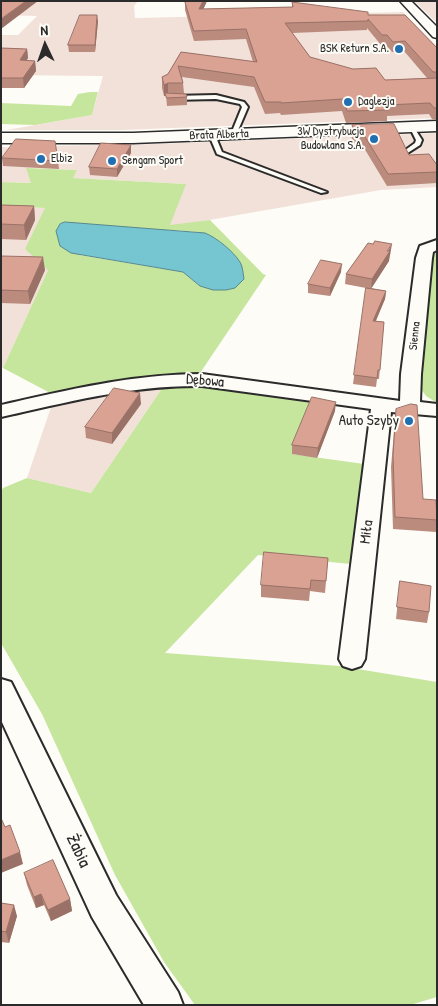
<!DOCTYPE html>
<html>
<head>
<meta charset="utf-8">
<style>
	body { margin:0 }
	#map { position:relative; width:438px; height:1006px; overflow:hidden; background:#fdfcf7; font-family:"Patrick Hand",sans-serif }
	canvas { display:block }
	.frame { position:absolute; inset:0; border:2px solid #2b2b2b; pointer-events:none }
	.north { position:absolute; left:20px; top:20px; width:50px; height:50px; -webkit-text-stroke:4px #fdfcf7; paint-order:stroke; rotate:357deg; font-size:14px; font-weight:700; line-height:20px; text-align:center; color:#2b2b2b }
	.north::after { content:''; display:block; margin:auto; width:18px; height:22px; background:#2b2b2b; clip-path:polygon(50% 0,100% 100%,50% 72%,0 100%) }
</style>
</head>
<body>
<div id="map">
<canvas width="438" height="1006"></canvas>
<div class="frame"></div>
<div class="north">N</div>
</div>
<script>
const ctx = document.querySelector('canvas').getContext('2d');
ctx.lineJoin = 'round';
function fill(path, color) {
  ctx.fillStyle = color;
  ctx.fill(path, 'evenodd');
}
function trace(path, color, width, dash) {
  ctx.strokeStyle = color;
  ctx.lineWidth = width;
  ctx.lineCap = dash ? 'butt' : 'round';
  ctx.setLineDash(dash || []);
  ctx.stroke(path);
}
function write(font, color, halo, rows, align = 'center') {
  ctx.font = font + ' "Patrick Hand",sans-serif';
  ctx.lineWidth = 4;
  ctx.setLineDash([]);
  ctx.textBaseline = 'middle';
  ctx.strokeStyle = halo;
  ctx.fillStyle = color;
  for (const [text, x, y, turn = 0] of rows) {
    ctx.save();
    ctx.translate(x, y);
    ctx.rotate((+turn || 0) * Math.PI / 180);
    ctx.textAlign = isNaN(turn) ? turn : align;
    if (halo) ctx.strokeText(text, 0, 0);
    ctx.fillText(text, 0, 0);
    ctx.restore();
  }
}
fill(new Path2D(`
	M11,1H138L134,6L135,18L403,12L437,46V118L122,130H7L92,115L103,76L1,75V35H18L37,16L1,15Z
	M414,1H437V23Z
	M437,133V187L381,190L175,226L169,225L185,184L72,178L77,170L27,168L32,183L1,182V147L40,149L42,146L156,144Z
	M1,206L46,208L48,270L3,368L1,367Z
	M167,381L91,493L27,478L52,404Z`), '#f2e1d9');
fill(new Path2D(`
	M90,92H98L92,115L35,125L1,124V103L71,106L78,94Z
	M26,168L77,170L73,178L186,184L170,225L210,220L263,274L266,275L198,376H152L54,395L3,368L48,270L25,249L45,208L1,206V182L31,183ZM168,230C209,232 212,232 241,263L200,286L183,272L80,255Z
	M437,249V403L426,396L421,389L433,254Z
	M167,381L268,394L311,403L292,454L364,464L351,564L258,555L165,653L339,666L437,682V997L410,1005H195L164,962L115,875L42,714L1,643V492L3,488L27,478L91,493Z`), '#c6e59d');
const water = new Path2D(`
	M65,222L205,233C217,238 233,251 240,262C243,267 243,274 244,279L235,288L226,290H213L200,286L183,272L71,253L60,246L56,231L60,224Z`);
fill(water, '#76c6d2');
trace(water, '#58888f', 1);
const service = new Path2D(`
	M216,95L244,102L248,107L236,135L231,134L242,107L240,104L216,99L172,100L169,98L172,96Z
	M409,126H413L422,140L420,145L406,154L403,152L404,151L415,143L416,140Z
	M212,133L215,135L222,152L327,192L321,193L217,154L209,135Z`);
const minor = new Path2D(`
	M437,240V250L433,252L432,258L421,374L420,402L437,404V416L391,412L365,659L361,666L352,669L343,666L339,659L371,409L202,386C133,385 68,402 1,417V405C68,390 133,374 202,374L400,401L401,374L416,258L420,246Z
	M1,679L11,682L116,895L178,992L183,1005H144L92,917L1,720Z`);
const tertiary = new Path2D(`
	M400,1H411L437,27V38L433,37Z
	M437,121V131L133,143H1V133H133Z`);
trace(service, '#2b2b2b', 4);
trace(minor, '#2b2b2b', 4);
trace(tertiary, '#2b2b2b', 3);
fill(service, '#fdfcf7');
fill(minor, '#fdfcf7');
fill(tertiary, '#fdfcf7');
fill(new Path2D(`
	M185,1H207L203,9L292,7V2L368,15L437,48V120L432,119L429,114L387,116V121L346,123L342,111L281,115L280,113L265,114L254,87L182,77L183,83L184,93L187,97V105L167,106L166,95L164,96L162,88V77L168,74L181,52L253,62L246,39L194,41L185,10ZM367,28L381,45H386L392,52L404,51L427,78L385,80L310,57L292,33L367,30Z
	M98,21L95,52H69L68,45Z
	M1,48L27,49L28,58L26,60L35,61L36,71L24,88H2L1,89Z
	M352,125L409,155L437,165V183L387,186L361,143H354L351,136Z
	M131,145V153L117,177L90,175L89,167Z
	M2,158L58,161L59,169L3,166Z
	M1,205L34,206L35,220L26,240L1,239Z
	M391,253L389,255V261L371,288L386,291L385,299L376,321L384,322L379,379H377L376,387L353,384L366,288L345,284L346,274Z
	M1,256L45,270L30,304L1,303Z
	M341,272L330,296L308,293V284Z
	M141,404L112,444L86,438L85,427Z
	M396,409L423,499L437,507V527L436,532L393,529L391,467L395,420Z
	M335,411L317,458L292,454V445Z
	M328,558L325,593L310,591L309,601L261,597V585Z
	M400,581L429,612L427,623L396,619Z
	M24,873L70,899L72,911L51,921L44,905L36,908L27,885Z
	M1,903L17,916L9,943L1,942Z`), '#bb8b7e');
fill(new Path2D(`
	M26,1H38L1,29V19Z
	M203,1H207L199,19V9Z
	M97,15L98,21L95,52V45Z
	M27,49L28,58L21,70L20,60Z
	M35,61L36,71L24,88L23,78Z
	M168,83V94L165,93L166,95L164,96V85Z
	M131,145V153L117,177V169Z
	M34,206L35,220L26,240L24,225Z
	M392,244L389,261L371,289L372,279Z
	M43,257L45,270L30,304L28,291Z
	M342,264L341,272L330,296V288Z
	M386,291L385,299L372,329L373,321Z
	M140,393L141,404L112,444V433Z
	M336,402L335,411L317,458L318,448Z
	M20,852L23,864L1,873V860Z
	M41,894L44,905L36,908L34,897Z
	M70,899L72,911L51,921L48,910Z
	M14,905L17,916L9,943L6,932Z`), '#997167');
const building = new Path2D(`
	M1,1H26L1,19Z
	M185,1H203L199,9L293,7L292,2L368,12V15H405L437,48V72H433L405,41L393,42L387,35H382L368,19V21L285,23L310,57L353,69L376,68L385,80L437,78V108H434L430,103L386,105L388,110L347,111L343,99L281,103V102H265L254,77L178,66L183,83H168L164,85L162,77L168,74L181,52L257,62L246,29L194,31Z
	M80,15H97L95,45H68Z
	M1,48L27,49L20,60L35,61L23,78H1Z
	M165,93L186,94L187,97L167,98Z
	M394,124L409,155L429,154L437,165V172L388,174L362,132H355L352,125Z
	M16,139L55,141L58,161L2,158Z
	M101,143L131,145L117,169L89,167Z
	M1,205L34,206L24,225L1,224Z
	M375,241L392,244L387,251H390L372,279L346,274L368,243L373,244Z
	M1,256L43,257L28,291L1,290Z
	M321,260L342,264L330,288L308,284Z
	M366,288L386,291L373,321L384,322L380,370H378L377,378L354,375Z
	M114,388L140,393L112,433L85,427Z
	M312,397L336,402L318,448L292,445Z
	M411,404L417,405L423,499L436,500L437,520L395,517L393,455L396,409Z
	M264,552L328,558L326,581L311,580L310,589L261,585Z
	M400,581L431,586L429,612L397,607Z
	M1,818L5,827L10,825L20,852L1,860Z
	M53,860L70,899L48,910L41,894L34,897L24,873Z
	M1,903L14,905L6,932L1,931Z`);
fill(building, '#daa293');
trace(building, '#997167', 1);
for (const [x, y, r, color] of [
	[399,49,5,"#1f6fb2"],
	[348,102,5,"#1f6fb2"],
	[374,139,5,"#1f6fb2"],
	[41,159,5,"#1f6fb2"],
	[112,161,5,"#1f6fb2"],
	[409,421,5,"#1f6fb2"]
]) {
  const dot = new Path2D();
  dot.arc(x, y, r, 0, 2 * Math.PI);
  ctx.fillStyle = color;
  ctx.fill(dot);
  trace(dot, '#fdfcf7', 2);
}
write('12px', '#2b2b2b', '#fdfcf7', [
	["BSK Return S.A.",389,49,"right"],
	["Daglezja",358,102],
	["3W Dystrybucja",364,132,"right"],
	["Budowlana S.A.",364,146,"right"],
	["Elbiz",51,159],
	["Sengam Sport",122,161]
], 'left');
write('12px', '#2b2b2b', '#fdfcf7', [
	["Brata Alberta",219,135,-2],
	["Sienna",415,336,-84]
]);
write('15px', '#2b2b2b', '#fdfcf7', [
	["Dębowa",205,381,5],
	["Miła",367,532,-83]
]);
write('15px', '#2b2b2b', '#fdfcf7', [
	["Auto Szyby",399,421]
], 'right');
write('18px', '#2b2b2b', '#fdfcf7', [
	["Żabia",78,851,65]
]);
</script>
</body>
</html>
